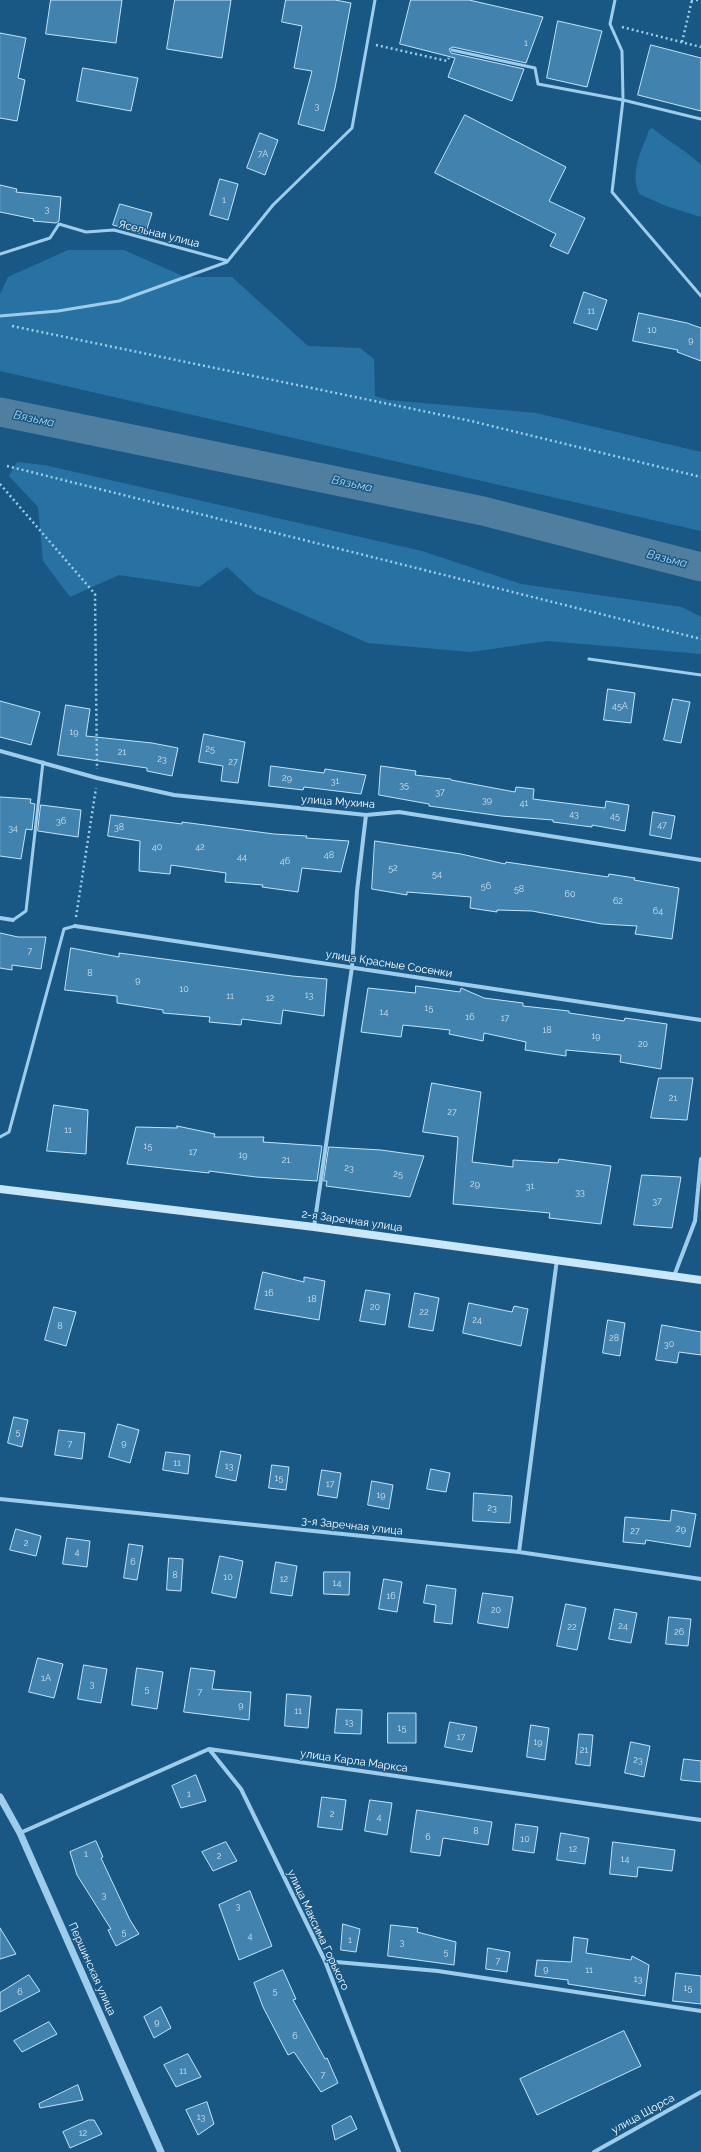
<!DOCTYPE html>
<html>
<head>
<meta charset="utf-8">
<style>
	body { margin:0 }
	canvas { display:block; background:#195884 }
</style>
</head>
<body>
<canvas width="701" height="2152"></canvas>
<script>
const ctx = document.querySelector('canvas').getContext('2d');
ctx.lineJoin = 'round';
function fill(path, color) {
  ctx.fillStyle = color;
  ctx.fill(path, 'evenodd');
}
function trace(path, color, width, dash) {
  ctx.strokeStyle = color;
  ctx.lineWidth = width;
  ctx.lineCap = dash ? 'butt' : 'round';
  ctx.setLineDash(dash || []);
  ctx.stroke(path);
}
function write(font, color, halo, rows, align = 'center') {
  ctx.font = font + ' Raleway,sans-serif';
  ctx.lineWidth = 3;
  ctx.setLineDash([]);
  ctx.textBaseline = 'middle';
  ctx.strokeStyle = halo;
  ctx.fillStyle = color;
  for (const [text, x, y, turn = 0] of rows) {
    ctx.save();
    ctx.translate(x, y);
    ctx.rotate((+turn || 0) * Math.PI / 180);
    ctx.textAlign = isNaN(turn) ? turn : align;
    if (halo) ctx.strokeText(text, 0, 0);
    ctx.fillText(text, 0, 0);
    ctx.restore();
  }
}
fill(new Path2D(`
	M652,128C668,141 686,150 701,165V217L666,206L639,194C630,170 641,153 649,130Z
	M68,250H124L185,277H232L308,346L360,348L374,359L375,396L389,400L536,413L701,452V531L0,371V294L8,277Z
	M17,462L44,465L422,551L521,584L682,607L701,617V654L547,641L471,652L368,643L256,594L227,567L199,587L119,575L70,597L43,561L38,507L9,476Z`), '#2772a2');
trace(new Path2D(`
	M0,412L483,511L701,567`), '#4f7e9e', 29);
const building = new Path2D(`
	M51,0H122L116,43L46,34Z
	M175,0H231L222,58L167,49Z
	M286,0H335L351,3L335,88L324,131L298,124L312,71L294,68L302,26L282,22Z
	M411,0H469L543,17L526,63L453,47L449,49L451,53L524,69L512,101L448,77L455,58L400,44Z
	M558,21L602,31L587,87L547,78Z
	M0,33L26,38L18,78L25,80L17,121L0,118Z
	M651,45L701,58V111L638,95Z
	M83,68L138,78L131,111L77,101Z
	M465,115L566,167L549,201L585,218L568,254L550,246L556,234L435,173Z
	M260,133L278,140L265,175L247,168Z
	M220,179L238,184L228,220L210,215Z
	M0,185L17,189L16,192L61,197L59,221L56,223L33,221L34,219L0,212Z
	M120,204L152,213L145,235L113,225Z
	M584,292L607,300L597,330L574,323Z
	M639,313L687,323L701,328V361L677,352L678,350L633,341Z
	M608,689L635,693L631,723L604,720Z
	M673,699L690,702L681,743L664,740Z
	M0,701L40,712L31,745L0,737Z
	M66,705L90,709L86,736L152,743L178,748L172,776L147,771V768L58,755Z
	M204,734L245,742L238,783L221,781L223,766L199,762Z
	M271,766L324,773L325,769L366,775L361,794L304,787L303,790L269,786Z
	M381,766L416,771L415,775L451,779V780L515,792L516,787L534,789L533,799L605,808L606,801L629,805L625,831L592,825V827L553,822V820L501,816L429,806V804L379,795Z
	M0,797L31,799L30,803L35,804L32,830L26,829L21,859L0,856Z
	M41,805L81,810L78,837L38,831Z
	M653,812L675,816L671,839L650,835Z
	M111,815L182,824V822L274,834L307,836L306,838L349,841L341,872L302,868L298,892L262,887L263,885L225,882L226,873L171,865L170,874L139,871L140,841L108,836Z
	M375,841L461,854L505,864L506,862L608,877L609,874L635,878L634,880L679,888L672,939L635,934L637,926L602,924L532,911L497,910V912L470,908L471,897L407,892V895L372,889Z
	M0,933L18,937H46L41,969L12,965V970L0,968Z
	M71,948L119,957V953L292,976L327,979L324,1016L283,1010L281,1024L242,1019L241,1025L209,1022L210,1017L163,1013V1010L117,1003V996L65,990Z
	M416,986L460,992L461,988L484,998L523,1003V1006L569,1011V1013L624,1021L625,1018L667,1024L661,1069L620,1062L621,1055L566,1050V1056L525,1050L526,1042L484,1033L483,1041L449,1034L450,1030L403,1025L401,1037L361,1032L368,988L415,993Z
	M659,1078H693L687,1120L651,1118Z
	M432,1083L481,1092L472,1162L513,1167V1160L558,1163L559,1159L611,1166L601,1224L549,1218L550,1213L453,1204L458,1137L423,1132Z
	M54,1105L88,1110L86,1154L47,1151Z
	M177,1126L215,1134L214,1137H264L263,1142L322,1146L317,1181L256,1177L209,1171V1173L127,1164L136,1127L177,1128Z
	M329,1147L381,1150L424,1156L410,1197L326,1186L327,1181H324Z
	M642,1175L681,1177L672,1228L634,1225Z
	M263,1272L304,1282V1277L325,1281L319,1320L255,1309Z
	M366,1290L390,1294L385,1325L360,1321Z
	M415,1293L439,1298L433,1331L409,1327Z
	M469,1303L512,1312L514,1306L528,1309L521,1346L463,1333Z
	M54,1307L76,1312L66,1346L45,1340Z
	M608,1320L625,1323L620,1356L603,1353Z
	M662,1325L701,1332V1355L679,1352L677,1363L656,1360Z
	M14,1417L28,1420L22,1447L8,1443Z
	M118,1424L139,1430L130,1463L109,1457Z
	M59,1430L85,1433L82,1459L55,1455Z
	M221,1451L241,1455L236,1481L216,1477Z
	M166,1452L190,1455L188,1474L163,1470Z
	M272,1465L289,1467L286,1490L269,1488Z
	M431,1469L450,1473L446,1492L427,1489Z
	M322,1470L341,1473L337,1498L318,1495Z
	M372,1481L393,1485L389,1509L368,1505Z
	M474,1493L512,1496L510,1523L473,1521Z
	M672,1510L696,1514L690,1547L646,1540L645,1544L623,1542L625,1517L670,1521Z
	M16,1529L41,1536L36,1556L10,1550Z
	M67,1538L90,1541L87,1567L63,1564Z
	M129,1544L143,1546L137,1580L124,1578Z
	M220,1556L243,1561L236,1598L212,1593Z
	M169,1558L183,1559L181,1591L167,1590Z
	M276,1562L297,1566L292,1596L271,1593Z
	M324,1572H350L349,1595L324,1594Z
	M384,1579L402,1582L397,1612L379,1609Z
	M427,1585L456,1589L452,1624L434,1622L436,1605L424,1603Z
	M483,1593L513,1597L508,1628L478,1623Z
	M566,1604L586,1608L577,1650L557,1646Z
	M615,1609L637,1613L631,1643L609,1639Z
	M669,1617L691,1619L688,1646L666,1644Z
	M38,1658L63,1664L54,1698L29,1692Z
	M84,1665L107,1669L101,1703L78,1699Z
	M137,1668L163,1672L157,1709L132,1705Z
	M191,1668L215,1671L212,1689L251,1692L249,1720L184,1712Z
	M287,1694L311,1696L308,1728L285,1726Z
	M337,1709L362,1710L361,1734L335,1733Z
	M388,1713H416V1743H388Z
	M450,1722L477,1727L472,1752L445,1747Z
	M531,1725L549,1728L545,1760L527,1757Z
	M579,1734L593,1735L590,1766L576,1764Z
	M631,1742L650,1746L644,1777L625,1773Z
	M684,1759L701,1761V1782L681,1780Z
	M196,1775L206,1801L181,1808L172,1786Z
	M322,1797L346,1800L342,1830L318,1827Z
	M370,1800L392,1803L387,1835L365,1831Z
	M417,1810L492,1822L488,1845L443,1838L440,1856L411,1852Z
	M516,1824L538,1827L534,1853L513,1850Z
	M561,1833L589,1838L585,1864L557,1860Z
	M96,1841L103,1857L101,1858L130,1920L139,1934L116,1946L108,1930L111,1929L77,1875L70,1852Z
	M226,1842L237,1861L213,1871L202,1852Z
	M613,1842L675,1850L672,1871L638,1867L637,1877L610,1874Z
	M250,1891L272,1946L239,1960L219,1905Z
	M343,1924L360,1929L356,1952L341,1950Z
	M391,1925L418,1928L417,1932L456,1942L454,1965L388,1956Z
	M0,1928L16,1954L0,1959Z
	M574,1937L588,1939L586,1953L631,1960L632,1956L649,1965L645,1996L568,1984V1980L535,1976L537,1960L571,1962Z
	M488,1948L510,1952L507,1972L486,1969Z
	M283,1970L296,1999L293,2000L325,2059L327,2058L338,2083L321,2092L294,2052L288,2055L263,2007L254,1983Z
	M676,1973L701,1976V2004L673,2001Z
	M29,1975L40,1991L0,2012V1993Z
	M161,2007L171,2028L154,2038L144,2017Z
	M49,2022L57,2034L22,2052L14,2041Z
	M624,2031L641,2066L537,2115L520,2079Z
	M188,2054L201,2077L176,2087L164,2065Z
	M78,2085L83,2100L40,2108L39,2104Z
	M207,2102L214,2124L198,2135L186,2110Z
	M351,2116L357,2129L335,2140L332,2126Z
	M89,2120H94L102,2134L70,2148L63,2132Z`);
fill(building, '#4183ae');
trace(building, '#c3e4f9', 1);
trace(new Path2D(`
	M691,0H701
	M622,27L701,47
	M682,42L692,0
	M376,45L447,61L449,58
	M12,326L471,421L701,477
	M7,466L701,639
	M0,484L95,594L97,769
	M76,917L96,788`), '#9ecdec', 2.5, [2, 3]);
trace(new Path2D(`
	M615,0L610,24L622,51L623,100L612,192L701,296
	M452,50L535,68L538,84L623,100L701,119
	M0,254L50,238L59,224L86,232L114,230L228,261
	M0,316L58,311L119,301L227,262L273,205L352,128L375,0
	M589,659L701,675
	M13,920L26,911L43,762
	M0,1137L9,1132L64,929L75,926`), '#9ecdec', 3);
trace(new Path2D(`
	M0,751L97,778L174,795L366,815L399,812L701,860
	M0,918L13,920
	M75,926L701,1020
	M314,1227L352,967L357,891L366,815
	M674,1276L695,1221L701,1159
	M0,1499L519,1552L701,1579
	M519,1552L557,1259
	M209,1749L241,1789L325,1961L399,2152
	M20,1833L209,1749L701,1820
	M325,1961L438,1971L701,2011
	M594,2152L701,2092`), '#9ecdec', 4);
trace(new Path2D(`
	M0,1797L20,1833L161,2152`), '#9ecdec', 7);
trace(new Path2D(`
	M0,1189L314,1227L701,1280`), '#cae6f9', 8);
write('9px', '#d0e0eb', null, [
	["1",526,43],
	["3",317,106],
	["7А",263,154],
	["1",224,200],
	["3",47,209],
	["11",591,311],
	["10",652,330],
	["9",691,340],
	["45А",620,706],
	["19",74,732],
	["25",210,749],
	["21",122,752],
	["23",162,759],
	["27",233,762],
	["29",287,778],
	["31",335,781],
	["35",404,785],
	["37",440,792],
	["39",487,800],
	["41",524,803],
	["43",574,814],
	["45",615,816],
	["36",61,821],
	["47",662,825],
	["38",119,827],
	["34",13,828],
	["40",157,847],
	["42",200,847],
	["48",329,855],
	["44",242,857],
	["46",285,861],
	["52",393,868],
	["54",437,874],
	["56",486,886],
	["58",519,889],
	["60",570,894],
	["62",618,901],
	["64",658,911],
	["7",30,951],
	["8",90,973],
	["9",138,980],
	["10",184,989],
	["13",309,995],
	["11",230,996],
	["12",270,998],
	["15",429,1008],
	["14",384,1012],
	["16",470,1017],
	["17",505,1018],
	["18",547,1030],
	["19",596,1036],
	["20",643,1044],
	["21",673,1098],
	["27",452,1112],
	["11",68,1130],
	["15",148,1146],
	["17",193,1152],
	["19",243,1155],
	["21",286,1160],
	["23",349,1168],
	["25",398,1174],
	["29",475,1184],
	["31",530,1186],
	["33",580,1192],
	["37",657,1201],
	["16",269,1293],
	["18",312,1299],
	["20",375,1307],
	["22",424,1312],
	["24",477,1320],
	["8",60,1326],
	["28",614,1338],
	["30",669,1344],
	["5",18,1432],
	["9",124,1443],
	["7",70,1444],
	["11",177,1463],
	["13",229,1466],
	["15",279,1478],
	["17",330,1484],
	["19",381,1495],
	["23",492,1508],
	["29",681,1529],
	["27",635,1531],
	["2",26,1543],
	["4",77,1552],
	["6",133,1562],
	["8",175,1575],
	["10",228,1577],
	["12",284,1579],
	["14",337,1583],
	["16",391,1596],
	["20",496,1610],
	["24",623,1626],
	["22",572,1627],
	["26",679,1632],
	["1А",46,1678],
	["3",92,1684],
	["5",147,1689],
	["7",200,1692],
	["9",241,1705],
	["11",298,1711],
	["13",349,1722],
	["15",402,1728],
	["17",461,1737],
	["19",538,1742],
	["21",584,1750],
	["23",638,1760],
	["1",189,1794],
	["2",332,1814],
	["4",379,1817],
	["8",476,1831],
	["6",428,1837],
	["10",525,1839],
	["12",573,1849],
	["1",86,1854],
	["2",219,1856],
	["14",625,1859],
	["3",104,1895],
	["3",238,1906],
	["5",124,1932],
	["4",250,1936],
	["1",350,1940],
	["3",402,1942],
	["5",446,1952],
	["7",498,1961],
	["9",546,1969],
	["11",589,1970],
	["13",638,1979],
	["15",688,1988],
	["5",275,1991],
	["6",20,1992],
	["9",157,2022],
	["6",295,2036],
	["11",183,2071],
	["7",323,2075],
	["13",201,2117],
	["12",83,2133]
]);
write('11px', '#fff', '#195884', [
	["Ясельная улица",159,234,14],
	["улица Мухина",338,802,4],
	["улица Красные Сосенки",389,964,9],
	["2-я Заречная улица",352,1221,8],
	["3-я Заречная улица",352,1526,6],
	["улица Карла Маркса",354,1761,8],
	["улица Максима Горького",318,1930,65],
	["Першинская улица",92,1969,66],
	["улица Щорса",643,2114,-29]
]);
write('italic 12px', '#a9d7f4', '#195884', [
	["Вязьма",34,419,12],
	["Вязьма",352,484,12],
	["Вязьма",667,559,14]
]);
</script>
</body>
</html>
